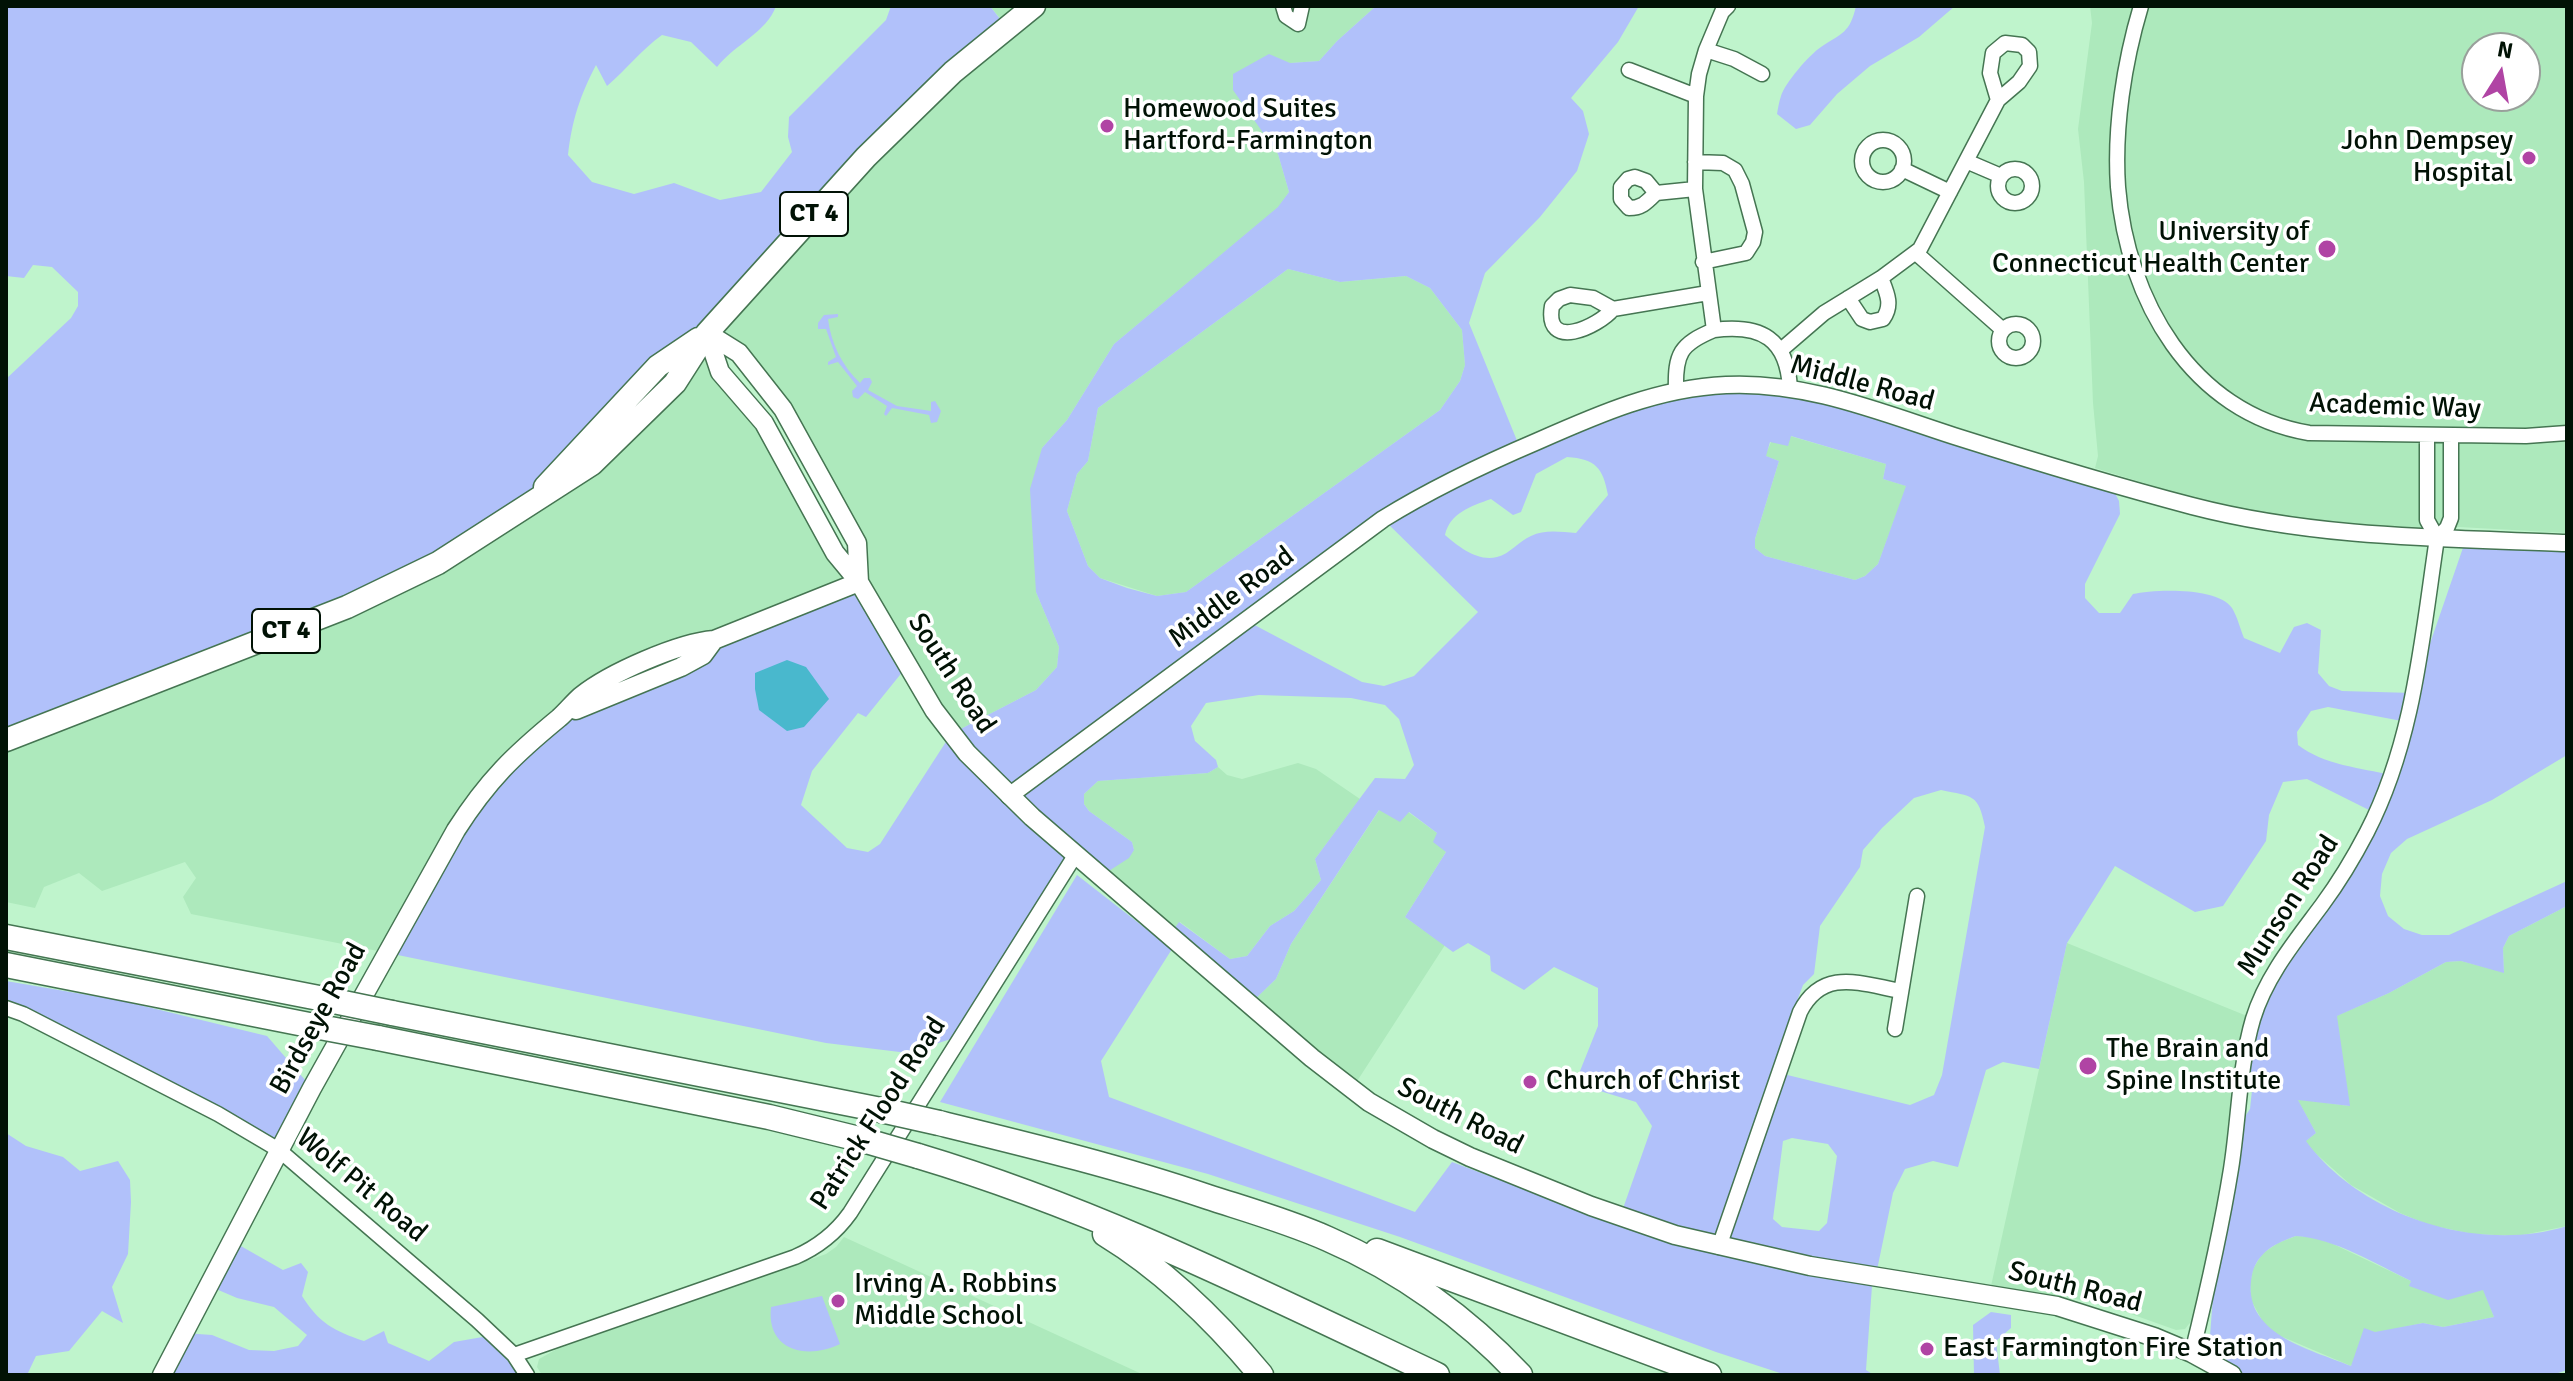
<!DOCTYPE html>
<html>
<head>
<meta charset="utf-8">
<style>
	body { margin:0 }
	#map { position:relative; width:2573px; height:1381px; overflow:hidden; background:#bff4cc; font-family:Signika,sans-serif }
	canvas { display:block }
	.frame { position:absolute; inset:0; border:8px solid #011205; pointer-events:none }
	.north { position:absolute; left:2461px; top:32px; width:80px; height:80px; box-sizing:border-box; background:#fff; border:2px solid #99a09b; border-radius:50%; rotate:11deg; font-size:22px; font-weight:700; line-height:32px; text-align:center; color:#011205 }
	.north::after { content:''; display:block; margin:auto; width:28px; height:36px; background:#b044a4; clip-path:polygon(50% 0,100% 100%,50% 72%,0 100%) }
</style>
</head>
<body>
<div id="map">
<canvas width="2573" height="1381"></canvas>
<div class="frame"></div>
<div class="north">N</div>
</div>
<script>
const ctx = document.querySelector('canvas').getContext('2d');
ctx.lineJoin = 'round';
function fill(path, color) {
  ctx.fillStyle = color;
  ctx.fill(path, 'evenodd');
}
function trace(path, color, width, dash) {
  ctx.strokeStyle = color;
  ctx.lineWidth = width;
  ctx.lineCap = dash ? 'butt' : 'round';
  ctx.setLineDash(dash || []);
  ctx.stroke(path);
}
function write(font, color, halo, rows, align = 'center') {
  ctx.font = font + ' Signika,sans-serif';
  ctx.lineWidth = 7;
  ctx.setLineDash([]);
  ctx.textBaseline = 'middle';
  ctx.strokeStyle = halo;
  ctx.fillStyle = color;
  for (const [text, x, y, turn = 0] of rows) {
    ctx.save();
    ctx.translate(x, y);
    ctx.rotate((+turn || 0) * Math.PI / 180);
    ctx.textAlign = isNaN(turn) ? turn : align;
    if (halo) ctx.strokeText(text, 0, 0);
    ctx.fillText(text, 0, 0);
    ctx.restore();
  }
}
fill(new Path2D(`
	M990,6H1376L1337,41L1319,61L1290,63L1269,138L1278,154L1289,192L1279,207L1114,344L1067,420L1042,448L1036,592L1059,647L1057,667L1036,690L951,734L859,582L627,670L388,953L191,914L183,897L196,878L185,862L102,891L79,873L44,887L35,908L6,902V739L575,476L707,333L1007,27ZM708,334L739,353L857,542L858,580L720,372Z
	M2090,6H2567V533L2459,527L2408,529L2271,515L2190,497L2095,468L2098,456L2093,403L2084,182L2078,129L2092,23ZM2477,48H2525V96H2477Z
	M1288,269L1340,282L1406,276L1430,288L1462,330L1465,365L1460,381L1440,410L1186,592L1157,596L1100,578L1088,566L1067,511L1077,474L1088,461L1098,408Z
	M1790,436L1886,464L1883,479L1907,486L1878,564L1865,576L1855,580L1765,556L1755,548V539L1779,461L1765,456L1771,442Z
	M1298,763L1316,769L1360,799L1315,859L1321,880L1294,911L1270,926L1247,956L1230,959L1180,922L1170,935L1101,876L1134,850L1132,842L1089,811L1084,804V794L1098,781L1208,773L1218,767L1227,775L1242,779Z
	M1380,809L1408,812L1437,833L1446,852L1405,917L1445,945L1352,1089L1250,1004L1276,979L1291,944Z
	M2567,906V1226L2518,1236L2473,1234L2429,1225L2400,1213L2351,1185L2314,1152L2305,1141L2316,1133L2297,1099L2349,1106L2336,1016L2389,993L2446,962L2461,961L2504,972L2503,948L2509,936Z
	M2067,943L2247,1016L2226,1166L2200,1294L2193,1319L2185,1329L2176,1330L2117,1309L2081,1300L1991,1286Z
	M2296,1236L2312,1237L2331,1243L2411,1281L2410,1285L2484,1290L2494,1317L2443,1327L2423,1323L2375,1333L2351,1366L2278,1335L2265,1326L2251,1300L2250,1284L2253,1269L2262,1254L2278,1243Z
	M844,1237L1144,1375H542L537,1367L539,1359L557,1349L826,1254L836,1247Z`), '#ade9bc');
fill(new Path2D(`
	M6,6H776C767,32 734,45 717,67L691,42L662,35C641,50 627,69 607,86L596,65C580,96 572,120 568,155L592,182L634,194L674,183L720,200L761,192L792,152L788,137L789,117L886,20L891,6H990L1007,28L563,465L473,541L112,699L6,727V379L71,318L78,306V292L52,267L33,265L24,278L6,276Z
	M1376,6H1639L1618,42L1571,98L1583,111L1589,134L1577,171L1540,217L1485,273L1469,323L1520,448L1622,405L1759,385L2110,483L2119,501L2120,514L2085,584V598L2099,613H2120L2133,594C2155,589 2218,587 2232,608C2237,616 2240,628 2244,638L2280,653L2294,627L2307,623L2321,630L2318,673L2329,686L2342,691L2413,693L2466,539L2567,543V755L2492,800L2407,839L2391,853L2382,874L2380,896L2388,916L2404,929L2422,935H2449L2567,881V906L2509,936L2503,948L2504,973L2461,961L2446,962L2389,993L2337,1016L2350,1106L2298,1100L2316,1133L2306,1141C2361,1216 2478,1254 2567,1226V1370L2552,1375H2236L2210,1336L2213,1296L2246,1115L2250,1109L2253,1081L2250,1072L2255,1013L2375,813L2307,779L2283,782L2269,815L2266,841L2223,906L2195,912L2115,866L2067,943L2039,1069L2003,1062L1986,1070L1958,1167L1933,1161L1905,1169L1893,1193L1877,1270L1857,1275L1620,1217L1652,1126L1636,1102L1600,1091L1580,1071L1598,1026V988L1554,967L1524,990L1491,971L1490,956L1468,943L1453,952L1405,917L1446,852L1433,842L1437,833L1409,812L1400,822L1379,810L1291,944L1276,979L1250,1004L1170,935L1179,922L1230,959L1247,956L1270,926L1294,911L1321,880L1315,859L1375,778L1405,779L1414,765L1399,719L1385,705L1351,698L1259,695L1206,703L1191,726L1195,741L1216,760L1218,767L1208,773L1098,781L1084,794V804L1089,811L1132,842L1134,850L1129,858L1101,876L1076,855L960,1036L908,1053L826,1043L388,953L456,830L561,716L703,655L859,582L908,665L866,717L858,713L812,771L801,805L847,848L868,852L880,844L951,734L1036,690L1057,667L1059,647L1036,592L1034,560L1030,489L1042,448L1067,420L1114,344L1278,207L1289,192L1278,154L1233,90V74L1269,54L1290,63L1319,61L1337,41ZM1288,269L1340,282L1406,276L1430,288L1462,330L1465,365L1460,381L1440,410L1186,592L1157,596L1127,588L1100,578L1088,566L1067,511L1077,474L1088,461L1098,408ZM1791,436L1886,464L1883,479L1906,486L1878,564L1865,576L1855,580L1765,556L1755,548V539L1779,461L1766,456L1770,442L1788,446ZM1567,457C1596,459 1603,468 1608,495L1576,533C1561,532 1545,529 1531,536C1519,541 1510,554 1497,557C1478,562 1459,547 1445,535C1450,513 1471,506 1491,499L1513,515L1521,512L1536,474ZM1383,519L1478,612L1414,676L1384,686L1362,682L1247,621ZM2328,707L2407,722L2391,775C2361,768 2324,765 2298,745L2297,732L2311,711ZM1941,790C1973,797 1978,793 1985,827L1942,1075L1934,1095L1910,1105L1771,1071L1803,985L1814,974L1820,926L1860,867L1863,850L1882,828L1914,798ZM1792,1138L1828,1144L1837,1156L1827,1223L1819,1231L1782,1227L1773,1219L1783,1141ZM2296,1236C2336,1239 2374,1263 2411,1281L2409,1286L2448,1300L2483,1290L2494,1317L2443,1327L2423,1323L2375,1332L2364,1328L2351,1366C2310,1349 2240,1334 2252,1275C2257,1252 2276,1243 2296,1236Z
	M1856,6H1955L1919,37L1870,66L1837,94L1810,125L1796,129L1777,114C1778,108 1779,102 1781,96C1785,83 1809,55 1821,47C1842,33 1850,33 1856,6Z
	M838,314V317L828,319C831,343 842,366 860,383L864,378H870L872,382L868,390L897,406L931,411V402L935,401L941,411L937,422L931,423L929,415L892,408L886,416L884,414L887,406L865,392L858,399L853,397L852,391L857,386L838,362L828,365V362L836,357L826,329H818V323L824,315Z
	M1077,875L1172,949L1101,1061L1109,1097L1415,1212L1452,1162L1609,1221L1724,1256L1872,1286L1866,1370L1874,1375H1786L1716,1352L1400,1237L1208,1174L940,1102Z
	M6,981L123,1001L267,1036L312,1088L279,1150L6,1008Z
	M6,1133L26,1146L63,1157L80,1171L118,1161L130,1180L131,1202L128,1254L112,1287L123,1323L102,1311L69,1351L36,1356L27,1375H6Z
	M232,1241L283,1270L301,1263L308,1272L302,1296C319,1323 334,1331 364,1341L384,1331L388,1343L429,1361L454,1342L494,1335L525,1372L497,1375H173L164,1372L184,1333L212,1335L249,1350L274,1351L298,1346L307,1335L274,1307L237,1298L209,1286Z
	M822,1296L840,1344C807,1360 766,1351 771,1307Z
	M1991,1312L2011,1315V1328L1996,1341L2000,1375H1974L1973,1325Z`), '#b1c1fa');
fill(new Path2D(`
	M787,660L806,667L829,699L804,727L787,731L759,710L755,689V673Z`), '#49b8cd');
const minor = new Path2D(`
	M1283,6L1286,16L1298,24L1302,6
	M2141,6C2124,63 2114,128 2118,187C2127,299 2191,413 2309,433L2526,436L2567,433
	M1706,50L1734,59L1762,74
	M1629,70L1696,96
	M1862 161a21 21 0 1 1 42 0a21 21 0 1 1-42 0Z
	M1966,161L2001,176
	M1695,162L1723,163L1735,170L1742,184L1755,232L1753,242L1746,253L1703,262
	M1998 186a17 17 0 1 1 34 0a17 17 0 1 1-34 0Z
	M1902,169L1950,192
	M1635,177L1646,181L1656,193C1647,202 1642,208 1629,208L1621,199V187L1628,179Z
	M1656,193L1695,189
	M1916,253L2003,330
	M1570,295L1593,298L1613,309C1598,327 1544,352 1552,306L1559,299Z
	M1848,298L1862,319L1870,322L1883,319C1893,305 1887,293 1881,278
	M1613,309L1708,293
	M1999 341a17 17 0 1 1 34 0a17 17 0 1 1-34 0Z
	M1714,330C1762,324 1787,339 1790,388
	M1781,350L1824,313L1881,278L1920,249L1998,100L2019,82L2030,66L2029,52L2022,45L2005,43L1993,53L1990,73L1998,100
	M1676,390C1675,354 1680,344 1714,330L1695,189L1696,96L1699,74L1706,50L1722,12L1728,6
	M2427,435V520L2437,538
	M6,1008L23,1014L218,1114L279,1150L477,1320L514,1355L527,1375
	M1895,1029L1917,896
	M1719,1247L1800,1012C1823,967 1861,984 1901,991
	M2192,1353C2207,1292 2221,1231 2231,1169C2239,1119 2239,1067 2253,1019C2266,976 2296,940 2322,905C2339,882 2354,857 2367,832C2414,741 2422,638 2437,538L2447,528L2451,518V435
	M514,1355L795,1257C818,1247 835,1234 850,1213L1076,854`);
const tertiary = new Path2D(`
	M1009,796L1383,519C1433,488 1484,464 1538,441C1599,414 1658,388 1726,385C1805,381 1880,412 1954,436C2033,461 2112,485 2192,506C2315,538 2441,538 2567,543`);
const secondary = new Path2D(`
	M707,333L720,372L764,423L835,553L859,582L934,710L967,753L1032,817L1312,1058L1369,1102L1433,1139L1470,1157L1591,1206L1675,1235L1810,1266L2057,1306L2154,1337L2192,1353L2232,1375
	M707,333L739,353L783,409L857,543L859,582
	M576,710L681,667L703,655L714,640
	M162,1375L312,1088L456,830C488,780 514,755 559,718C567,711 573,703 581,696C610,673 678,643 714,640L859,582`);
const primary = new Path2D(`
	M545,487L658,366L698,339
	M6,740L347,607L438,563L592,464L675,383L707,333L866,157L953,72L1034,6`);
const motorway = new Path2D(`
	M6,937L324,999
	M6,965L309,1025
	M392,1013L881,1110
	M378,1038L769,1117L863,1140
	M939,1123C1029,1145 1120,1167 1208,1197C1248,1210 1290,1222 1328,1239C1400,1270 1467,1318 1520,1375
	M918,1156C1099,1210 1267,1295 1437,1375
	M1105,1234C1164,1270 1217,1322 1261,1375
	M1377,1251L1709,1375`);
trace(minor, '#457552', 17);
trace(tertiary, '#457552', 19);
trace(secondary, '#457552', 21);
trace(primary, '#457552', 25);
trace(motorway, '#457552', 27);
trace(minor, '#fff', 14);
trace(tertiary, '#fff', 16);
trace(secondary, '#fff', 18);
trace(primary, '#fff', 22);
trace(motorway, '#fff', 24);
const motorwayBridge = new Path2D(`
	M324,999L392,1013
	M309,1025L378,1038
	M881,1110L939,1123
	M863,1140L918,1156`);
trace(motorwayBridge, '#457552', 27, []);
trace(motorwayBridge, '#fff', 24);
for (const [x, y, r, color] of [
	[1107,126,8,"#b044a4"],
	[2529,158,8,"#b044a4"],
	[2327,249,10,"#b044a4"],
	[2088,1066,10,"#b044a4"],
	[1530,1082,8,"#b044a4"],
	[838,1301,8,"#b044a4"],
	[1927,1349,8,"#b044a4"]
]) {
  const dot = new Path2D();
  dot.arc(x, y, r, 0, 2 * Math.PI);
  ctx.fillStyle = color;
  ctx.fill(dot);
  trace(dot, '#fff', 3);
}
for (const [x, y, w] of [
	[814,214,68],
	[286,631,68]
]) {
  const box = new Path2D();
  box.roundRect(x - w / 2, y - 22, w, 44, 6);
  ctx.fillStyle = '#fff';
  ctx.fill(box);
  trace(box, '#011205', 2);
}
write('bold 26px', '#011205', null, [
	["CT 4",814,214],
	["CT 4",286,631]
]);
write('28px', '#011205', '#fff', [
	["Homewood Suites",1123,110],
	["Hartford-Farmington",1123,142],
	["John Dempsey",2513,142,"right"],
	["Hospital",2513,174,"right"],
	["University of",2309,233,"right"],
	["Connecticut Health Center",2309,265,"right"],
	["The Brain and",2106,1050],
	["Spine Institute",2106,1082],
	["Church of Christ",1546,1082],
	["Irving A. Robbins",854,1285],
	["Middle School",854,1317],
	["East Farmington Fire Station",1943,1349]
], 'left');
write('28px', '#011205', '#fff', [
	["Middle Road",1862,384,15],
	["Academic Way",2395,407,2],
	["Middle Road",1232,598,-37],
	["South Road",951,674,57],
	["Munson Road",2289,906,-57],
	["Birdseye Road",319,1019,-61],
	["Patrick Flood Road",879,1114,-57],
	["South Road",1460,1117,27],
	["Wolf Pit Road",361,1186,40],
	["South Road",2075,1288,14]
]);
</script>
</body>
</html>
